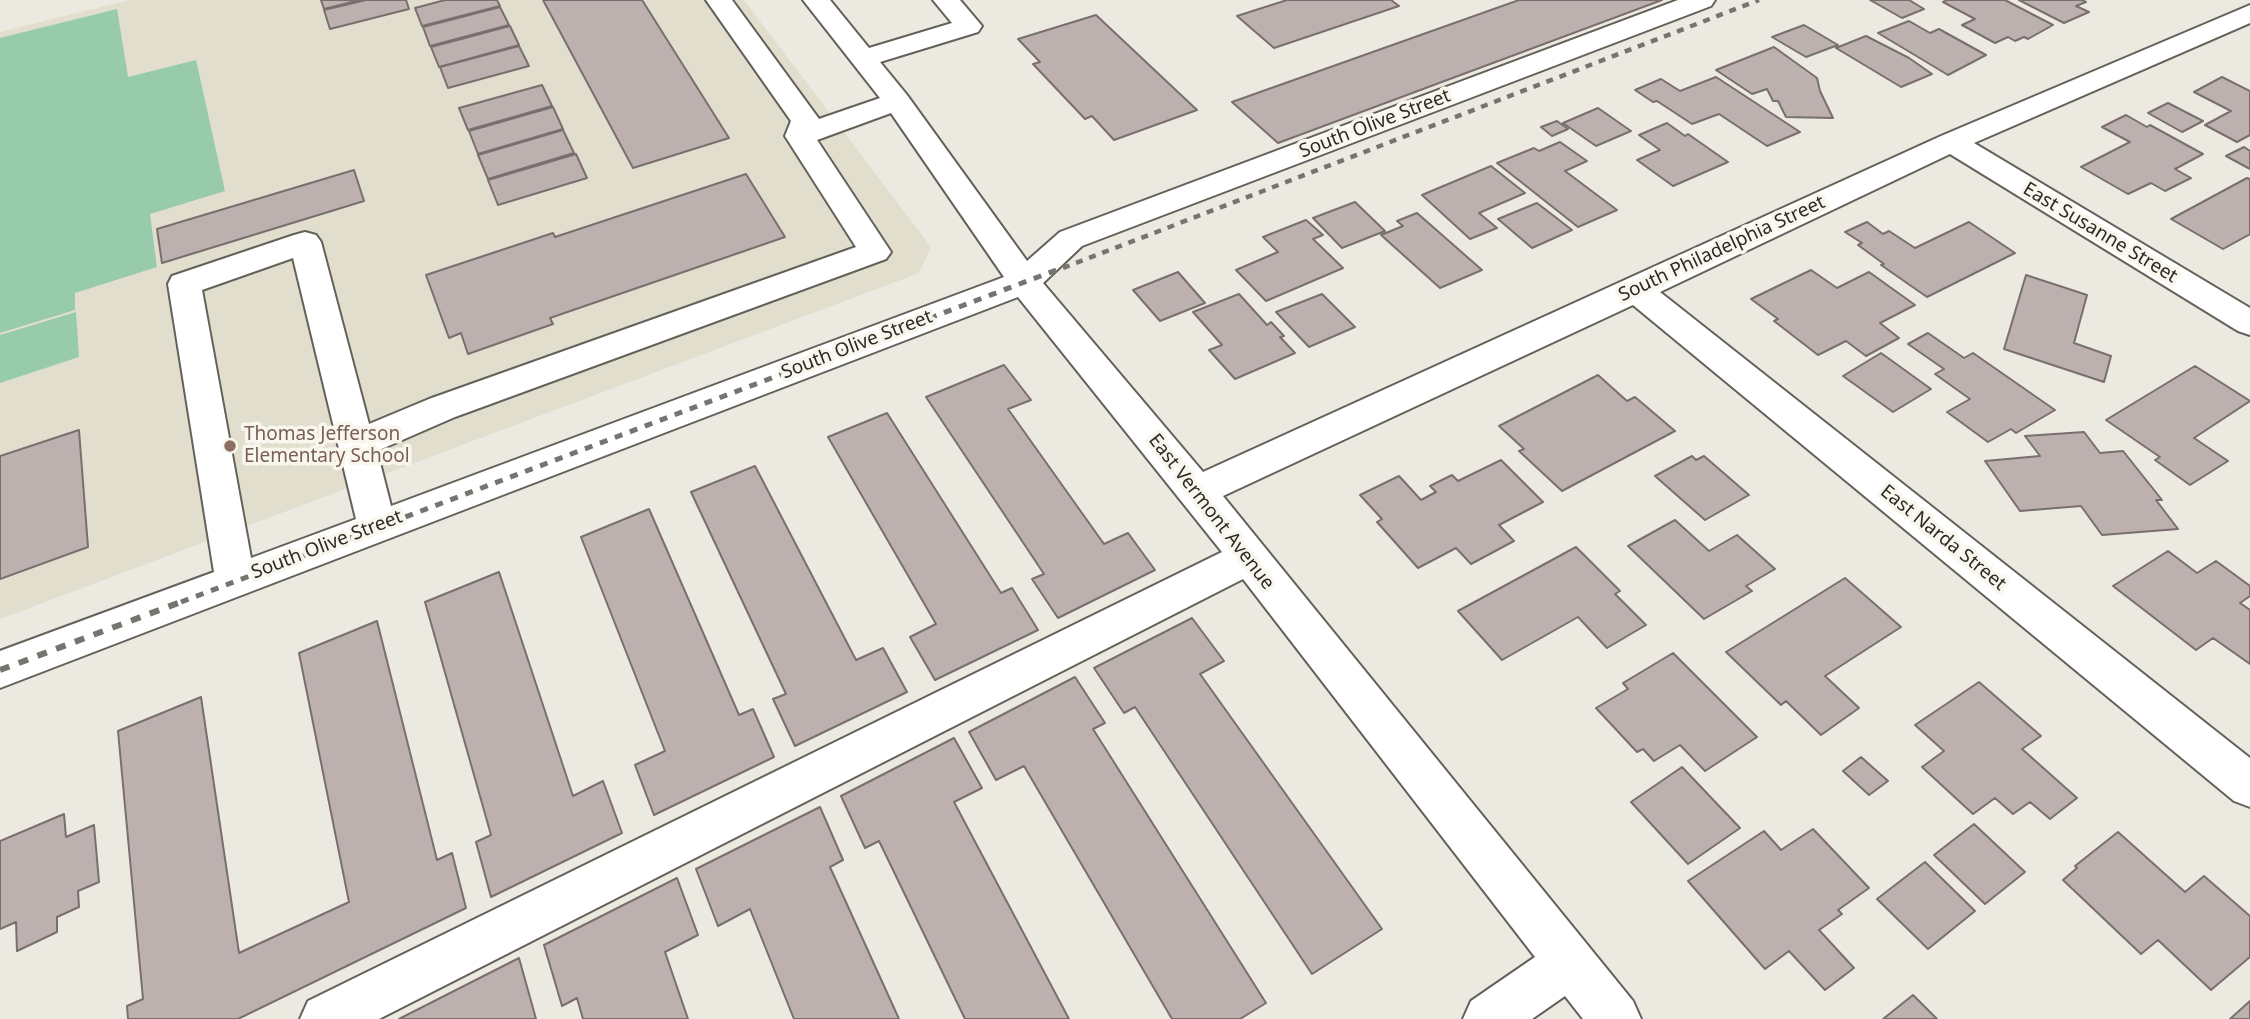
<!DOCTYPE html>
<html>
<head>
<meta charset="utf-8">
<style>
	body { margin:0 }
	canvas { display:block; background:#ebe9e0 }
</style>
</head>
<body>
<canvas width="2250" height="1019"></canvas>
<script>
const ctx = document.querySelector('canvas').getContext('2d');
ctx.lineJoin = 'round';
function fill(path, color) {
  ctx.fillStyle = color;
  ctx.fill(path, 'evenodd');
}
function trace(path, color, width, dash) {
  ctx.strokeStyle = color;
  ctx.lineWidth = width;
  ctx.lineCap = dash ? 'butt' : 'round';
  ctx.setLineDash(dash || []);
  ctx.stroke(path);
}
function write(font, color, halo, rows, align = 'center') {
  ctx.font = font + ' "Noto Sans",sans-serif';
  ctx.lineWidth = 7;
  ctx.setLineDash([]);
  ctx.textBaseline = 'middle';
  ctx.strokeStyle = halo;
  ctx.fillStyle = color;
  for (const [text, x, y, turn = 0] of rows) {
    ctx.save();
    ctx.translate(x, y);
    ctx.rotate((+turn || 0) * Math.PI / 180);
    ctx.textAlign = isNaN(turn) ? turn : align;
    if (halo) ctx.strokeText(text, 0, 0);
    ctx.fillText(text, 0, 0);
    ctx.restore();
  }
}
fill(new Path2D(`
	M129,0H744L931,247L919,273L0,619V32Z`), '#e2dece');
fill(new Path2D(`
	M117,9L128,77L196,60L225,191L150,214L157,267L75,293V310L0,333V38Z
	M76,312L79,357L0,383V335Z`), '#97cbac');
const building = new Path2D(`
	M321,0H360L324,9Z
	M366,0H406L409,9L330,29L324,10Z
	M445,0H497L500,6L422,26L415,8Z
	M543,0H642L729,138L633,168Z
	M1287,0H1391L1399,6L1274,48L1237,16Z
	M1519,0H1662L1278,143L1232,102Z
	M1870,0H1909L1924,9L1902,18Z
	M1947,0H2005L2053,25L2028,39L2024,37L2015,41L2008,37L1995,43L1962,25L1975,19L1943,2Z
	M2019,0H2082L2086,2L2076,6L2089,12L2064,23Z
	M500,7L509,25L430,46L423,27Z
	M1096,15L1197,110L1114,140L1092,116L1085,119L1033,64L1040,62L1018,39Z
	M1909,21L1930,33L1939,29L1986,55L1948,75L1878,33Z
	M1804,25L1838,45L1806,57L1772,37Z
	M510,26L519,45L439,67L431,47Z
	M1866,36L1909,58L1932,74L1901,87L1836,48Z
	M519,46L529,66L448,88L440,67Z
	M1774,47L1817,78L1820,91L1833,118L1786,117L1778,101H1773L1767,89L1752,94L1716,70Z
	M1716,77L1800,132L1767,146L1719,114L1692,124L1657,101L1653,102L1635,90L1661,79L1680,91Z
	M2222,77L2250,91V135L2237,142L2205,125L2231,111L2194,92Z
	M542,85L552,106L468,130L459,108Z
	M2168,103L2203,121L2182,132L2148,113Z
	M553,107L563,129L478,154L469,131Z
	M1598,108L1631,131L1596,146L1563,123Z
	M2126,115L2147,127L2150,125L2203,154L2175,169L2191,178L2165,191L2151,183L2128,194L2081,167L2130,142L2102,127Z
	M1557,121L1568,129L1552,136L1541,127Z
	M1667,123L1685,136L1688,134L1728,162L1673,186L1637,160L1660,150L1639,135Z
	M563,130L574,153L488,179L478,155Z
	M1560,142L1587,161L1565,171L1617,210L1578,227L1497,163L1534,148L1539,151Z
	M2244,147L2250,151V169L2226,156Z
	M576,154L587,178L498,205L488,180Z
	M1491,166L1525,193L1479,213L1497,228L1470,239L1422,195Z
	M354,170L364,201L162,263L157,229Z
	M746,174L785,237L550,318L553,324L468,354L461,333L449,338L426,275L553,233L555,237Z
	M2247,178L2250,179V234L2223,249L2171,219Z
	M1355,202L1385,231L1342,248L1313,218Z
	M1537,203L1572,230L1532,248L1498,219Z
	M1417,213L1482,270L1440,288L1381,235L1403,226L1397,221Z
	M1306,220L1323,235L1313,239L1343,268L1266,301L1236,270L1278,252L1263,237Z
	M1867,222L1883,234L1889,231L1915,248L1969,222L2015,253L1927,297L1881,265L1884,264L1858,245L1862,243L1845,232Z
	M1811,270L1837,288L1869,272L1915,305L1880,323L1899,338L1866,356L1846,341L1818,355L1774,321L1778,319L1751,299Z
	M1178,272L1205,303L1160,321L1133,290Z
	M2026,275L2087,295L2074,343L2111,356L2104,382L2004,349Z
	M1239,294L1267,325L1271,322L1284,336L1280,337L1295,353L1235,379L1209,350L1222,345L1193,312Z
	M1322,294L1355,327L1309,347L1276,312Z
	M1928,333L1964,358L1973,353L2055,410L2016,433L2011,429L1988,442L1947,412L1970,399L1935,374L1944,369L1908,344Z
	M1881,353L1931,389L1893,412L1843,376Z
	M1004,365L1031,400L1008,409L1104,544L1128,533L1155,570L1058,618L1032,579L1044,574L926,397Z
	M2195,366L2250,401L2194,438L2228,461L2190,485L2155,460L2160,457L2106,420Z
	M1598,375L1627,401L1635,397L1675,431L1562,491L1519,451L1524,449L1499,426Z
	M887,413L1001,593L1012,588L1038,630L935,680L910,637L936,624L828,437Z
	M79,430L88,547L0,579V456Z
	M2084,432L2100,453L2123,451L2162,500H2156L2178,529L2102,535L2081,506L2020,511L1985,461L2040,456L2025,436Z
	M1692,456L1696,460L1704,456L1749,495L1705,520L1655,476Z
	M1501,460L1543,502L1499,525L1514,541L1471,564L1456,548L1418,568L1377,522L1382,519L1360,495L1399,476L1421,500L1436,492L1430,486L1452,475L1458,481Z
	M755,466L856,660L883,648L907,692L795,746L773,699L786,694L691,492Z
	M649,509L739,715L753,709L774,757L654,815L635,765L665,751L581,537Z
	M1675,520L1709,551L1737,535L1775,569L1746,586L1752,591L1704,619L1628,546Z
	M1576,547L1620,591L1615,594L1646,625L1607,648L1578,617L1502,660L1458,611Z
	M2168,551L2197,573L2216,561L2250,586V596L2240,603L2250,610V664L2213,638L2196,650L2113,586Z
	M499,572L573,796L603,781L622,833L491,897L476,842L491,835L425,602Z
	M1845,578L1901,627L1825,676L1859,708L1821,735L1786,701L1781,705L1726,652Z
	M1192,618L1224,661L1200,674L1382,929L1312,974L1135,707L1124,713L1094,668Z
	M377,621L437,860L452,853L466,908L238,1019H128L127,1006L143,999L118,731L201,697L239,953L349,902L299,653Z
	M1673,653L1757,737L1705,771L1680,745L1654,761L1643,749L1637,752L1596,708L1628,689L1623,683Z
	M1075,677L1105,723L1093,729L1266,1003L1240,1019H1172L1024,766L996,780L969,732Z
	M1979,682L2041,736L2022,749L2077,798L2050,819L2030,802L2013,814L1995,798L1973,814L1922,767L1944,751L1915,725Z
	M954,738L982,788L954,802L1069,1019H965L879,841L865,848L841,796Z
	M1861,757L1888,781L1869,795L1843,771Z
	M1682,767L1740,828L1688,864L1631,802Z
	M820,807L843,860L830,867L899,1019H794L750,909L718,926L696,869Z
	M64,814L66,837L94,825L99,882L78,891L79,907L57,917V932L17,951L16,922L0,929V841Z
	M1974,824L2025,872L1985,904L1934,855Z
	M1813,829L1869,888L1838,910L1842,914L1819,930L1854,968L1825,990L1789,951L1765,969L1688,881L1764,831L1781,850Z
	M2118,832L2185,892L2204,876L2250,916V957L2211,990L2158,940L2141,954L2063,880L2077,868L2075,866Z
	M1925,862L1975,911L1928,949L1877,899Z
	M677,878L698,935L665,952L688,1019H583L577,998L562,1006L544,945Z
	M519,958L536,1019H399Z
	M1913,995L1937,1019H1883Z
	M2250,1001V1019H2230Z`);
fill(building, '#bdb1b0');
trace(building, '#796f6e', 2);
const minor = new Path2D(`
	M706,0H732L819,119L880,98L803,0H830L869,48L952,23L933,0H960L982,26L978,32L880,62L907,95L1027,261L1060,232L1678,0H1715L1711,6L1082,246L1043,283L1203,472L1941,136L2250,5V23L1974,143L2250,308V335L2238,331L1950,154L1660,292L2250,758V807L2234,801L1633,305L1223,496L1633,1001L1641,1019H1583L1565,996L1532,1019H1463L1471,1001L1535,957L1243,579L379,1019H300L308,1001L1222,552L1018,297L0,688V651L214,572L168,284L172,276L294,235L305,232L316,235L321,242L369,424L429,399L856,247L785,136L791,121ZM891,113L1004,277L391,506L377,451L455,417L886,259L891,252L817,140ZM293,258L356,519L251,558L202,290Z`);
trace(minor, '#636159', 4);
fill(minor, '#fff');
trace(new Path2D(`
	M1063,268L1759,0`), '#76746e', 4.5, [7, 7]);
trace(new Path2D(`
	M181,602L1067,266`), '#76746e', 5, [8, 8]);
trace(new Path2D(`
	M0,670L186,600`), '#76746e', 6, [10, 10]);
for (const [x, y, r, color] of [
	[230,446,7,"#8d6e63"]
]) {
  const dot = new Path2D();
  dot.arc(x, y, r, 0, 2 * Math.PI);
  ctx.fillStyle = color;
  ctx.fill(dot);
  trace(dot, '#f9f7ed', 2.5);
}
write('19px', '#2c2b27', '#f9f7ed', [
	["South Olive Street",1375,124,-21],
	["East Susanne Street",2100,233,31],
	["South Philadelphia Street",1722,249,-25],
	["South Olive Street",857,345,-21],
	["East Vermont Avenue",1211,512,52],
	["East Narda Street",1943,538,39],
	["South Olive Street",327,545,-21]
]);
write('19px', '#785e54', '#f9f7ed', [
	["Thomas Jefferson",244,435],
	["Elementary School",244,457]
], 'left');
</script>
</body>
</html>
